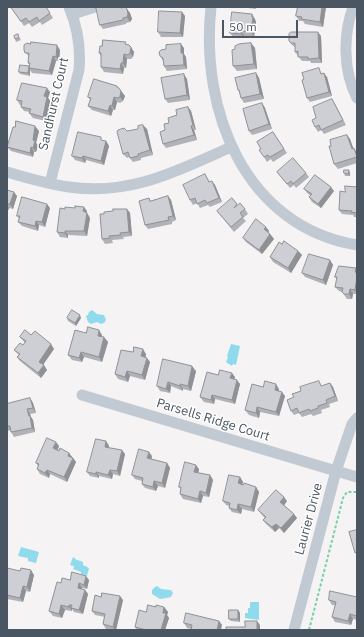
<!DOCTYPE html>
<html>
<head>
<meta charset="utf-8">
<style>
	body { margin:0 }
	#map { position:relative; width:364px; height:637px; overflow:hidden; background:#f5f3f3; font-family:"IBM Plex Sans",sans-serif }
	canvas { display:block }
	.frame { position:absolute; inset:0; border:8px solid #4a5661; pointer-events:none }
	.scale { position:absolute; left:222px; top:20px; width:76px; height:18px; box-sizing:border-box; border:2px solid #4a5661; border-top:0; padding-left:5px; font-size:12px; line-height:14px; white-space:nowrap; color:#4a5661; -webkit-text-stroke:3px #fff; paint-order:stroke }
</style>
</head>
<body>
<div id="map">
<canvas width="364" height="637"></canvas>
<div class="frame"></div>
<div class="scale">50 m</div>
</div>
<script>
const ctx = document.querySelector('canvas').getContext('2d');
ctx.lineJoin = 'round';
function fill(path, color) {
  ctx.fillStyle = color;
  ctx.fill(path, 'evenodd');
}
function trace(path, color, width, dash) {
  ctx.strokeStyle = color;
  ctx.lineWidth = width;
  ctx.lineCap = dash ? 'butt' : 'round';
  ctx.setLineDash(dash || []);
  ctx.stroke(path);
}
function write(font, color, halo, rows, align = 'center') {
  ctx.font = font + ' "IBM Plex Sans",sans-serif';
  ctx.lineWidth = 3;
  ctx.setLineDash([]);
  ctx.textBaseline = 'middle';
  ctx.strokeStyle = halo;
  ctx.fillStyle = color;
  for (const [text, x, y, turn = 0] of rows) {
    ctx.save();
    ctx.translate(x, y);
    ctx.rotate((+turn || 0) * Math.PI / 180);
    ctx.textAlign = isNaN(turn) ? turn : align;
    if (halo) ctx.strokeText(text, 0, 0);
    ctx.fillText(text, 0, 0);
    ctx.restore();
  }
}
fill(new Path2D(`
	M92,310L97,314L104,315L106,320L104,323L101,324L97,322L91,324L88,322L86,316L88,315L89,312Z
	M231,344L240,346L236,365L233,364L232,366L226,362L228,357L227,356Z
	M21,547L39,552L36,563L28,561V558L18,556Z
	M73,557L75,558V559L83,562V565L89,568L87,576L81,574V572L73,569L74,566L70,565Z
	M157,586L161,589L171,590L173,593L171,597L160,599L152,594V590L155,587Z
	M250,602H259V620L245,618V613H248V608H250Z`), '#90daee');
trace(new Path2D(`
	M309,630L343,498L347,492H357`), '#7ad0a6', 2, [3, 2]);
trace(new Path2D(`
	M211,7C200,110 244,226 357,245
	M353,7C343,35 343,71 357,98
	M73,14L95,7
	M7,172C27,178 48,184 69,187C130,196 177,171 231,147
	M50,183L79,70C81,47 78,28 69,7
	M82,395L336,471L357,477
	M294,630L336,471L352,424L357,418`), '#c1cad2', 11);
fill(new Path2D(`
	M11,7H46L53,18L42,25L40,22L32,27L29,23L24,26Z
	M240,7H256V9Z
	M298,7H326L323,27L305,24L303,21H299L296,16Z
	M123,8L130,13L132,19L130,22L126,23V24L103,29L100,25Z
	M182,12L185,16L183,37H161L158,32Z
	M255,19V20L256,21L254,37L244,36V38L233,37L230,33Z
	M321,36L322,63H311L310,61H302L295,52V47L292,45L289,41Z
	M19,37L21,40L16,42L15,39Z
	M251,43L255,48L257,69L237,71L233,66L235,49Z
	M127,44L134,52L133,57L131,59H127L126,68H124L123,74L104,72L101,67V56L99,53Z
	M184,48V54L186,57L187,69L167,71L164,66L163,61L160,56Z
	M24,50H60L59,61H56L52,75L32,73L30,70V76L20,74L19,72L30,67V65L28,63L29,57Z
	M256,73L259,78L264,99L244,103L241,98L240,94L238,90Z
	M322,73L327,77L332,96L310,102L307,98Z
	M187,79L190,100L168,103L165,99Z
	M119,88L125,96L123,101L120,103L117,102L115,110H113L111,116L92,110L88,106L90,100L88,97Z
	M50,92L48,98L51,102L46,121L33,118L29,113L30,112L24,111L21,107L22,105H20L17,100Z
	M332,99L335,104L346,125L324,134L321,130L318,132L315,127L316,118Z
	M262,103L265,108L272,129L252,135L249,131Z
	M188,107L191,111L196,130H194L197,140L166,148L163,144L165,130L169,123L177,115Z
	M147,129L153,155L141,158V160L133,162L129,157L127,158L123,154L127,131Z
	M39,131L36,143L38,145L36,152H34L33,157L11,151L7,147Z
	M273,132L287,153L273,162L271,159L267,162L264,157L261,149Z
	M347,135L350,139L353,148L357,153V163L338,169L334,164L331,146Z
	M104,141H106L109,146L104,165L86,160L85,163L75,160L72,156Z
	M277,172L306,173L309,177L296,188L294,185L290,188Z
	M344,173H350V176H345Z
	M205,174L209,181L215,185L222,202L210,207L208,205L200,208L197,203L193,205L190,200Z
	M357,187V217H354L353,215L342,214L339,210L345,192Z
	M304,189L334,191L321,208L312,202L309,197L311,196L308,194Z
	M7,190L17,196L13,209L9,208L7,213Z
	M168,196L171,200L176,220L172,222V224L148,229L145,225L149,198L151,201Z
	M238,205L245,209L248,214L243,218L246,221L234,232L217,211Z
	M50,208L45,227L39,225L38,231L22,226L18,222L19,219L17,216Z
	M127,209L130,213L132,236L123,237L124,239L112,240L113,243L105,244L102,239L104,214Z
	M87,211V213L90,218L87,236L68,235V238L60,237L57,232Z
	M266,227L269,231L268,232L270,234L274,239L262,254L246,242L243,238Z
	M298,251L302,255L291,273L273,262L270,257Z
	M330,260L333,265L326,285L305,277L302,273Z
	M356,268L357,269V294H353L352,299H347L342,292L339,291L335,287L337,279L335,277Z
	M67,318H81L76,326L68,321Z
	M86,333L102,335V337L108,342L102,362L84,357L82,362L72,360L68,355Z
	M31,335L54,349L43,365L47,370L41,378L20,361L17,357L19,355L14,350L23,345L25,343L20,337Z
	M146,354L145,357L150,362L145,380L130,376L128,382L118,379L115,374Z
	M196,371L191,391L183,389V391L171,386L170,393L160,391L157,386Z
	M218,375L235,377L234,379L240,384L235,404L215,399L214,404L204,402L200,397Z
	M330,383L333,387L338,401L329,404L330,407L321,410L322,413L313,416L311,414L302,417L299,413L294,415L291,411L322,386Z
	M263,387L279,389V391L285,396L279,416L260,412L259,418L249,415L245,410Z
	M30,398L33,403L36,413L30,414L31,417L33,420L35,432L14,437L11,432V430L7,431V404Z
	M106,441L109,446V448L125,454L120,476L113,474L112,479L99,476V478L90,476L87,472Z
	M59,446L58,450L69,453L76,462L67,482L50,474L49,478L40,474L37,469L38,466L36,463Z
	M152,456L151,459L167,463L170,468L165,488L158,486L156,491L145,488L142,484V481L135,479L132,475Z
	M199,469L198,473L210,475L213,480L209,497L203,496L201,503L183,499L180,494L181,489L179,487Z
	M240,477L243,482L242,484L256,487L259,492L254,512L242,509L241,514L232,512L229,508V506L226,505L223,501Z
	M287,501L284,505L297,518L284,533L279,528L275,532L266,524L263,520L265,518L262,515L258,510Z
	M7,568L34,575L30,592L26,591L23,602L7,599Z
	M70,580H89L87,589L82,588V589L85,590L88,594L83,614L74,612L72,609V611L65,610L62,618L53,616L49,611Z
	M101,597L123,600L116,630H111L106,629L103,624L105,617L95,615L92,611Z
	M357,597V620L353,619L351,625L335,622L332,617L335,605H332L329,600Z
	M156,607H164L168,612L167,615L169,618L165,630H137L135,627L146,612Z
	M238,610L240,613V622L231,621L229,619Z
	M219,621L222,625L191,629L187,628L184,623Z`), '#b0b2b7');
fill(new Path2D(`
	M322,7H326L323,27L320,22Z
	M127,9L130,13L132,19L130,22L127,17Z
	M182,12L185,16L183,37L180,33Z
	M252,14L255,19V20L256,21L254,37L251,32Z
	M241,31L244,36V38L241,34Z
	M318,32L321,36L322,63L319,58Z
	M251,43L255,48L257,69L254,64Z
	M181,44L184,48V54L186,57L187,69L184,65L181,53Z
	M57,45L60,50L59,61L56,57Z
	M131,47L134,52L133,57L130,53Z
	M124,54L127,59L126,68L123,63Z
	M53,56L56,61L52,75L49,71Z
	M121,63L124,68L123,74L120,69Z
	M29,66L30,70V76L28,73Z
	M256,73L259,78L264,99L260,94Z
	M324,73L327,77L332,96L329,92Z
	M184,74L187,79L190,100L187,95Z
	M47,88L50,92L48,98L51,102L46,121L43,117L44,96Z
	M121,91L125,96L123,101L120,97Z
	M114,97L117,102L115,110L112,106Z
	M262,103L265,108L272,129L269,124Z
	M110,105L113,110L111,116L108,111Z
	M188,107L191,111L196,130L193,125Z
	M143,125L147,129L153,155L150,150Z
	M35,126L39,131L36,143L38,145L36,152L33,148V140Z
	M191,126L194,130L197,140L194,135Z
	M347,135L350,139L355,153L352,149Z
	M106,141L109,146L104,165L101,161Z
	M31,147L34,152L33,157L30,153Z
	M354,148L357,153V158Z
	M83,156L86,160L85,163L82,158Z
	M349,170L350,173V176L348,174Z
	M212,181L215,185L222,202L219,198Z
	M331,187L334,191L321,208L318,204Z
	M14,192L17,196L13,209L10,204Z
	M168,196L171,200L176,220L173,216Z
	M47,204L50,208L45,227L42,222Z
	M7,205L9,208L7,213Z
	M84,207L87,211L86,216L83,211Z
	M127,209L130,213L132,236L129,232Z
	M87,213L90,218L87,236L84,231Z
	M36,221L39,225L38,231L35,226Z
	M266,227L269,231L267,234L264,229Z
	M65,231L68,235V238L65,233Z
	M270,234L274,239L262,254L259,250Z
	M298,251L302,255L291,273L288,268Z
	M330,260L333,265L326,285L323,280Z
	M357,277V293L355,290Z
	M350,289L353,294L352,299L349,294Z
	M80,315L81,318L76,326L75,323Z
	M99,330L102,335L101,340L98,336Z
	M104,337L108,342L102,362L99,357Z
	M51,344L54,349L42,366L39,362Z
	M143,349L146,354L145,361L141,356Z
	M81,352L84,357L82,362L79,358Z
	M147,358L150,362L145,380L142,375Z
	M44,365L47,370L41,378L38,373Z
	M192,366L196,371L191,391L188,386Z
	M127,371L130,376L128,382L125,377Z
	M232,373L235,377L234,382L230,378Z
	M237,380L240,384L235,404L232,400Z
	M168,382L171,386L170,393L166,389Z
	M330,383L333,387L338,401L335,396Z
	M180,384L183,389V391L180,386Z
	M276,384L279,389L278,394L275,390Z
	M282,392L285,396L279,416L276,412Z
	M212,395L215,399L214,404L211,400Z
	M30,398L33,403L36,413L33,408Z
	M257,407L260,412L259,418L256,413Z
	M27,409L30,414L31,417L33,420L35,432L32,428Z
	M106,441L109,446L108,452L105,447Z
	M56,442L59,446L56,453L53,448Z
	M122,450L125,454L120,476L117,471Z
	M149,452L152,456L151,463L147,458Z
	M69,453L72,457L71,460L68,456Z
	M73,458L76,462L67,482L64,477Z
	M167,463L170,468L165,488L162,483Z
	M196,465L199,469L198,476L194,472Z
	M47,470L50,474L49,478L45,473Z
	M110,470L113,474L112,479L108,475Z
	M96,472L99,476V478L96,474Z
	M210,475L213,480L209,497L206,493Z
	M240,477L243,482L241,488L238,483Z
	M154,481L158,486L156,491L153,487Z
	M256,487L259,492L254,512L251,507Z
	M200,491L203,496L201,503L198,499Z
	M284,497L287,501L283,507L280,502Z
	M238,504L242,509L241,514L237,510Z
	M294,514L297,518L284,533L281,528Z
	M276,524L279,528L275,532L272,527Z
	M31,570L34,575L30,592L27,587Z
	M86,576L89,580L87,589L84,585Z
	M79,583L82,588L81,592L78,588Z
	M23,586L26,591L23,602L20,598Z
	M85,590L88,594L83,614L79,610Z
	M120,596L123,600L116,630H115L113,627Z
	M61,605L65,610L62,618L59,614Z
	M69,605L72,609V611L69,607Z
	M164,607L168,612L167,615L169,618L165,630H161L163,613Z
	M238,610L240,613V622L238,619Z
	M350,614L353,619L351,625L348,621Z
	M219,621L222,625L221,630H217Z
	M257,621L260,625V630H257Z`), '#909195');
const building = new Path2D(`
	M11,7H46L50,13L39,21L37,17L29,22L26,18L21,21Z
	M96,7H121V8L125,7L127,9L128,14L127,17L123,18V20L100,25Z
	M298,7H322L320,22L301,19L302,17L296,16Z
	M159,11L182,12L180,33L158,32Z
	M232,12L252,14V17H253L251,32L241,31V34L230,33Z
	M291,32H318L319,58L308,59V57H298V51L295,52V43H291L289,41V34Z
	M18,34L19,38L15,39L14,36Z
	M103,40L126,42L125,44L129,45L131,47L130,53L128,55L124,54L123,63H121L120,69L101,67V53H99L100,46H102Z
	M31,42L57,45L56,57L53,56L49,71L29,68L30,63H28L29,53H25L24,50V45L27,43L30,44Z
	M251,43L254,64L233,66L232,50L235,49V46L239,44Z
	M181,44V53H183L184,65L164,66L163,58L160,56L159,52L161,50L166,49V45Z
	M20,65L29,66L28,73L19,72Z
	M319,68L321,74L324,73L329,92L307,98L302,80L304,79L302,73Z
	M256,73L260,94L241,98L239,90H238L235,78Z
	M184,74L187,95L165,99L161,78Z
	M94,79L117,86V87L119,88L121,91L120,97L117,98L114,97L112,106L110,105L108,111L88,106L91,98L88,97Z
	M22,83L47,88L44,96L47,97L43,117L29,113L31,109L21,107L22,101L17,100Z
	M332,99L343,120L321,130L319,125L315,127L312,120L316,118L313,107Z
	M262,103L269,124L249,131L243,109Z
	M188,107L193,125L191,126L194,135L163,144L160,132L165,130L164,124L169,123L168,118L177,115L176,110Z
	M16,121L35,126L33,140L35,141L33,148L31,147L30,153L7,147L13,127H15Z
	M143,125L150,150L138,154V156L130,158L128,152L123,154L117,132L118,130L124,128L127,131L138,129V126Z
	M78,132L101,137V140L106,141L101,161L83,156L82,158L72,156Z
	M273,132L284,149L270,157L268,155L264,157L259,150L261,149L257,142Z
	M347,135L352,149L354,148L357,157L334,164L329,146H331L330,140Z
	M293,158L306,173L293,184L291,181L287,184L277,172Z
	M344,170H349L348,174L344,173Z
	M205,174L209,182L212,181L219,198L207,203L205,200L197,204L195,198L190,200L183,185Z
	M315,175L331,187L318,204L309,197L312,194L304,189Z
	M345,186L357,187V213L351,212L352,211L339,210L340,191L345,192Z
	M7,190L14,192L10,204H7Z
	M168,196L173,216L168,217L169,220L145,225L139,201L149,198L150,201Z
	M22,197L47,204L42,222L36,221L35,226L18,222L20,216H17Z
	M232,198L237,204L234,208L240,203L245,209L240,213L243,217L231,227L217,211Z
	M75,206L84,207L83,211L87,213L84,231H65V233L57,232L60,208L65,209V207L75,208Z
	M113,209H127L129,232L120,233L121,235L109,236L110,238L102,239L100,214H104V212L113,211Z
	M256,219L266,227L264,229L270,234L259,250L243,238Z
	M284,241L298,251L288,268L270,257L279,242L282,244Z
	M309,254L330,260L323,280L302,273Z
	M339,266L356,268L355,272L357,273V277L355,290L350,289L349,294H344L342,292L343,288L335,287L337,277H335Z
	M72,310L80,315L75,323L67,318Z
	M88,327L99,330L98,336L104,337L99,357L81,352L79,358L68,355L75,330L86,333Z
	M25,330L31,335L35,331L51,344L39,362L44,365L38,373L17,357L20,354L14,350L20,343L23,345L26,341L20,337Z
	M134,347L143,349L141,356L147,358L142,375L127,371L125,377L115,374L121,350L133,352Z
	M163,359L192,366L188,386L180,384V386L168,382L166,389L157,386Z
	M220,370L232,373L230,378L237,380L232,400L212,395L211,400L200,397L207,372L218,375Z
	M265,381L276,384L275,390L282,392L276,412L257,407L256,413L245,410L252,384L263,387Z
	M319,381L321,386L330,383L335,396L326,400L327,403L318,406V408L310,411L309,409L299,413L297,408L291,411L287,400L294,397L292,394L301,391L300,387Z
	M30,398L33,408L27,409L29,416H30L32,428L11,432L10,426H7V404Z
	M47,438L56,442L53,448L59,451L60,448L69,453L68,456L73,458L64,477L47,470L45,473L37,469L39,464L36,463Z
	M96,439L106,441L105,447L122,450L117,471L110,470L108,475L96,472V474L87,472Z
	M139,449L149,452L147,458L167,463L162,483L154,481L153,487L142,484L143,478L132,475Z
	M185,462L196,465L194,472L210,475L206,493L200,491L198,499L180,494L181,487H179Z
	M229,475L240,477L238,483L243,485L244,483L256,487L251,507L238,504L237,510L229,508L230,503L223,501Z
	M276,490L284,497L280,502L294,514L281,528L276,524L272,527L263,520L266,517L258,510Z
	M357,530V552L355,553L349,532Z
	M7,568L20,571L21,568L31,570L27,587L23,586L20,598L7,595Z
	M72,572L86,576L84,585L79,583L78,588L85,590L79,610L71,608L72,605H69V607L61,605L59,614L49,611L57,582L61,583L62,578L70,580Z
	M330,591L357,597V616L350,614L348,621L332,617L336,602L329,600Z
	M102,593L120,596L113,627L103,624L105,614L92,611L95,595L101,597Z
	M148,605L156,607V605L164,607L163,613H166L161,630H146L135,627L139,610L146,612Z
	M229,610H238V619H229Z
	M186,613L219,621L217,630H191L192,625L184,623Z
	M245,621H257V630H226V627H245Z`);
fill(building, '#cdcfd5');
trace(building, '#909195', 1);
write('13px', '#4a5661', '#fff', [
	["Sandhurst Court",54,104,-77],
	["Parsells Ridge Court",213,420,17],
	["Laurier Drive",309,519,-75]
]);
</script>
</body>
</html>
